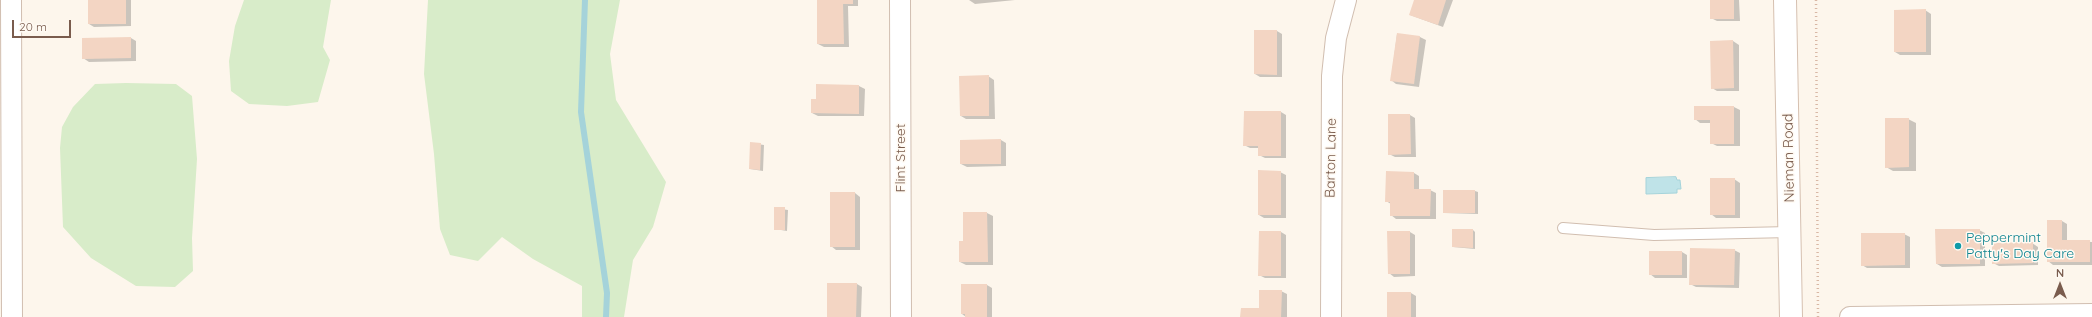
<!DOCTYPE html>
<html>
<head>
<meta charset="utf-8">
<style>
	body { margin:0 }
	#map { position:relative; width:2092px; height:317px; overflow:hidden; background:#fdf6ec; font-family:Quicksand,sans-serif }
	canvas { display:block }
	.north { position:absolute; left:2040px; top:265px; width:40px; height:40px; -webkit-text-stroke:3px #fffaf3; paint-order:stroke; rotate:0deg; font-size:11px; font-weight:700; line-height:16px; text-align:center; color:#7a5c4d }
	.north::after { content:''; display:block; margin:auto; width:14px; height:18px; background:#7a5c4d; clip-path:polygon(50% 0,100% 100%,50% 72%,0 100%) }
	.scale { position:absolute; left:12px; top:20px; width:59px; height:18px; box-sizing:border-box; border:2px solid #7a5c4d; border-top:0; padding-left:5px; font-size:12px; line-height:14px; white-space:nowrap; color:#7a5c4d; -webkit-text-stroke:3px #fffaf3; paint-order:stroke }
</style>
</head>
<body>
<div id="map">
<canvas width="2092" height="317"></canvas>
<div class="north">N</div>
<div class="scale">20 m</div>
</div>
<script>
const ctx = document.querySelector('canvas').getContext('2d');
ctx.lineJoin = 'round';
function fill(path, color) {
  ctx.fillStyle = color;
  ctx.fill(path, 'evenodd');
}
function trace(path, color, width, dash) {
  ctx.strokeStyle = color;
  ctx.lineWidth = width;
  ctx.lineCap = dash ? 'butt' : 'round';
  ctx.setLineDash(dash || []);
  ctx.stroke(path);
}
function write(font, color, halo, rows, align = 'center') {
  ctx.font = font + ' Quicksand,sans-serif';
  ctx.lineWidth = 3;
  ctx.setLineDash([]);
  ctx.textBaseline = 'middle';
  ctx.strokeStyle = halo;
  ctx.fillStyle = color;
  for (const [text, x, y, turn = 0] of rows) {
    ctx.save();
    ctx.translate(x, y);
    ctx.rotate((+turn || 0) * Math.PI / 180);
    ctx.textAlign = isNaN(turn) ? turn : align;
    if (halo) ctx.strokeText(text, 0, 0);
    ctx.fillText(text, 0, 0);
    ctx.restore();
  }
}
fill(new Path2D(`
	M244,0H331L323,47L330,60L318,102L287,106L249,104L231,91L229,61L235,26Z
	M428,0H620L610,54L616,100L666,182L653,227L633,260L624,317H582V286L533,259L502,237L478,261L450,255L440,229L434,154L424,74Z
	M126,83L176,84L192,96L197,159L192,238L193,271L175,287L136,286L91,258L63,227L60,148L62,127L73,107L95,84Z`), '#d8ecc9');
const water = new Path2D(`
	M1676,177L1677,180H1680L1681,189H1677V193L1646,194V178Z`);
fill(water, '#bfe3e8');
trace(water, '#a5d3da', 1);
fill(new Path2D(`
	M89,0H131V26L94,27L89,24Z
	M818,0H858V6H848L849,47H824L818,44Z
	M969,0H1015L975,4Z
	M1415,0H1453L1443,27L1410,15Z
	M1711,0H1739L1740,21H1717L1711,18Z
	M1925,10L1931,14V55H1900L1895,52Z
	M1277,31L1282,34V77H1260L1255,74Z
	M1397,34L1420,37L1426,40L1419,87L1396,84L1391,80Z
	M131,38L136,41V61L89,62L83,58Z
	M1733,41L1739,45V91H1717L1712,88L1711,42Z
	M988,76L994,80L995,119H966L961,116Z
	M817,85L859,86L865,89L864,116H818L812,113L817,100Z
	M1695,107H1734L1740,110V146H1717L1711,143V123H1700L1695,119Z
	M1281,112L1286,115V158H1265L1259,155V148H1250L1244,145Z
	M1410,115L1415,118L1416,157H1395L1389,154Z
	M1908,119L1916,123V171H1893L1886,167Z
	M1001,140L1006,143V166L967,167L961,164Z
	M751,143L764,145L763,171L750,169Z
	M1280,172L1286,175V218H1264L1259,215Z
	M1414,173L1419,176V190H1430L1436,193V219H1396L1391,215V204L1386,201Z
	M1734,179L1740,183V218H1716L1711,214Z
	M1475,191L1478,192V214L1444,213Z
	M831,193H855L860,197V250H836L831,246Z
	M775,208L788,210L787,231L775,229Z
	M964,213H987L993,216V265H966L960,262L964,242Z
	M2062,221L2067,224V241L2092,242V265H2053L2048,261Z
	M1473,230L1475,232V249L1453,247Z
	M1979,230L1985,233V266L1942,267L1937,264Z
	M1281,232L1286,235V278H1265L1259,275Z
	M1410,232L1415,235V276L1394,277L1389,273Z
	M1904,234L1910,237V268H1867L1862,265Z
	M2032,243L2038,247V265L1999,266L1993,263Z
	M1734,250L1740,253L1739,288L1696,287L1690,284Z
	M1650,252H1682L1687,255V278H1655L1650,274Z
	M857,284L862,287L861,317H828Z
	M987,285L992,288V317H966L962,314Z
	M1281,291L1287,294V317H1241L1260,309Z
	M1388,293H1411L1416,296V317H1388Z`), '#0003');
trace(new Path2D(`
	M585,0L581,112L607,293L606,317`), '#a5d3da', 6);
fill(new Path2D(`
	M88,0H126V24H88Z
	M817,0H853V4H843L844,44H817Z
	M1414,0H1446L1438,25L1409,15Z
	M1710,0H1734V19H1710Z
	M1926,9V52H1894V10Z
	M1254,30H1277V75L1254,74Z
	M1397,33L1420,36L1414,84L1390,81Z
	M131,37V58L82,59V38Z
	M1733,40L1734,88L1711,89L1710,41Z
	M989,75V116H960L959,76Z
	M816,84L859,85V114L811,113V99H816Z
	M1694,106H1734V144H1710V120H1694Z
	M1244,111H1281V156H1258V146H1243Z
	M1388,114H1410L1411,154L1388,155Z
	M1885,118H1909V167L1885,168Z
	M1001,139V164H960V140Z
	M750,142L761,143L760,170L749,169Z
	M1258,170L1281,171V215H1258Z
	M1386,171L1414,172V189H1431L1430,216H1390V202H1385Z
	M1710,178H1735V215H1710Z
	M1443,190H1475V213H1443Z
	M830,192H855V247H830Z
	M774,207H785V230H774Z
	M963,212H987L988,262H959V241H963Z
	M2047,220H2062V240H2090V262H2047Z
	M1452,229H1473V248L1452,247Z
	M1935,229H1980V264H1936Z
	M1259,231H1281V276H1258Z
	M1387,231H1410V274H1388Z
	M1861,233H1905V265L1861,266Z
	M2033,242V263L1992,264V243Z
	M1690,248L1735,249L1734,285H1689Z
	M1649,251H1682V275H1649Z
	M827,283H857L856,317H827Z
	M961,284H987V317H965V314H961Z
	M1259,290H1282L1281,317H1240L1241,308H1259Z
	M1387,292H1411V317H1387Z`), '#f3d5c3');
const service = new Path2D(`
	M1563,228L1654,235L1790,232`);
const minor = new Path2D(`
	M11,0L12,317
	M900,0L901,317
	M1331,317L1332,76L1336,38L1346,0
	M1850,317L2092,314`);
const secondary = new Path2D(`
	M1785,0L1791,317`);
trace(service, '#d1beb0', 12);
trace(minor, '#d1beb0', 22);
trace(secondary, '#d6c0b0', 24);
trace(new Path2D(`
	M1816,0L1818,317`), '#d9b8a5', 2.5, [1, 3]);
trace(service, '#fff', 10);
trace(minor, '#fff', 20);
trace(secondary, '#fff', 22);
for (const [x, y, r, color] of [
	[1958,246,4,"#0f9aa8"]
]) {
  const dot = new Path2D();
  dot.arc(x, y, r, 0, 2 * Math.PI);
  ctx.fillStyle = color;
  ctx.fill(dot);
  trace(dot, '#fffaf3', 1.5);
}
write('14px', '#7a5c4d', '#fffaf3', [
	["Flint Street",901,158,-90],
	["Barton Lane",1331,158,-89],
	["Nieman Road",1789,158,-91]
]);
write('14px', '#0d838f', '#fffaf3', [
	["Peppermint",1966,238],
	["Patty's Day Care",1966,254]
], 'left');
</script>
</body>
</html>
